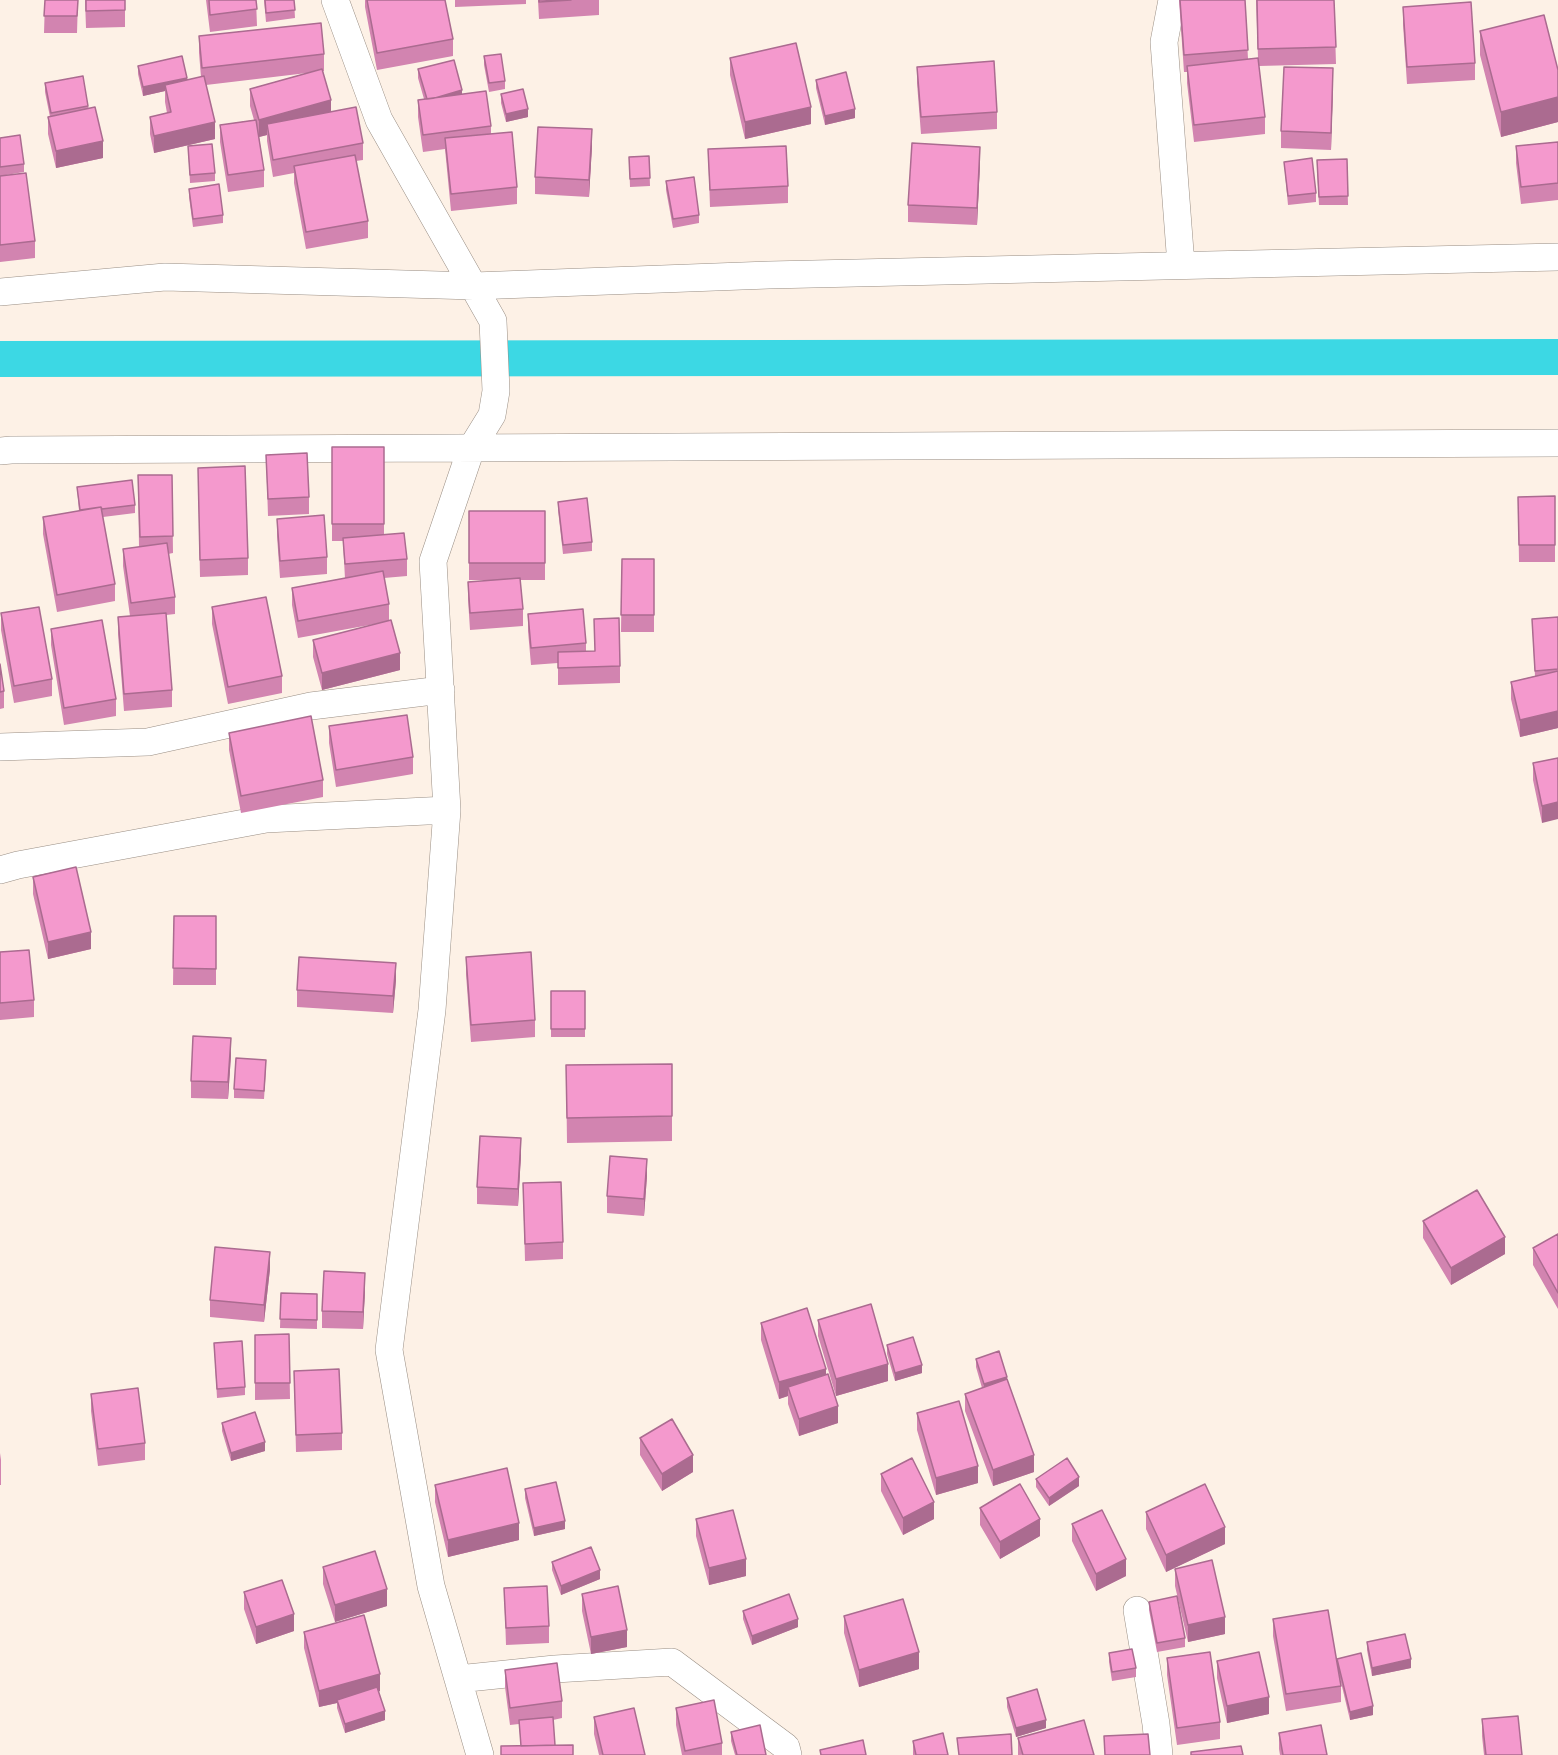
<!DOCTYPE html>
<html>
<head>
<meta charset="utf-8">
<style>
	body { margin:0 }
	canvas { display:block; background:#fdf1e6 }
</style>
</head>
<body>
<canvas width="1558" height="1755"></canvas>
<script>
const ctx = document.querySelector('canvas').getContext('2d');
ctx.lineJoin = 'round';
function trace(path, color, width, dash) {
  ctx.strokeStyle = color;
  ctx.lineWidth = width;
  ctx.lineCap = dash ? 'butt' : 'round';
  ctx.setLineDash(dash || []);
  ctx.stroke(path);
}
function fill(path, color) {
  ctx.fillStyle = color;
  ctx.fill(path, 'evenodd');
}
trace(new Path2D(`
	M0,359L1558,357`), '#3cd8e4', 36);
const minor = new Path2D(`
	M335,0L379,120L493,321L496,391L492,415L471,449L433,561L447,810L432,1010L389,1350L431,1586L480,1755
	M1172,0L1164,42L1181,265
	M0,292L165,277L474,286L769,275L1558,257
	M0,451L11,450L1558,443
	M0,747L148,742L311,706L441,690
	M0,870L18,865L266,819L447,810
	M1137,1610L1156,1724L1159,1755
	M458,1679L555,1669L672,1662L786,1747L788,1755`);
trace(minor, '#998e84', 28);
trace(minor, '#fff', 27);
fill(new Path2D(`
	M45,0H78L77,33H44Z
	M85,0H125V27L86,28Z
	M206,0H256L257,26L210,32Z
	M264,0H294L295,18L266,22Z
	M365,0H445L453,39V56L377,70L365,7Z
	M455,0H526V4L455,7Z
	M538,0H599V15L539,19Z
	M1179,0H1245L1248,59L1258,58L1256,0H1334L1336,64L1259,66L1265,117V134L1194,142L1187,83V72H1184Z
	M1403,7L1475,63V80L1407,84L1403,24Z
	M1480,31L1558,70V122L1501,137L1480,55Z
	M199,36L324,54V71H323L331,112L363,143V160L356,161L368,221V238L306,249L294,183V173L273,177L267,141V135L259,137L264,170V187L228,192L220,142V125L254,120L250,106V89L307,73L206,85L215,139L154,153L150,134V117L167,113L165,102V91L143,96L138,74V66L187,80L201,77L199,53Z
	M484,56L505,81V89L489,92L484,65Z
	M730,58L811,124L745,139L730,75Z
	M917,67L997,112V129L921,134L917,83Z
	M418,69L462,94L491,126V134L517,187V204L451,211L445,149L423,152L418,117V100L424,99L418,78Z
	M816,80L855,118L825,125L816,88Z
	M45,83L88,106L103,158L56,168L48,134V117H50L45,92Z
	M1333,85L1331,150L1281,148V131Z
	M501,94L528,117L506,122L501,103Z
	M0,138L24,164V172L0,176Z
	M1558,142V200L1521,204L1516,163V146Z
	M188,146L215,173V181L190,183Z
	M592,146L589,197L535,194V177Z
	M708,149L788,186V203L710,207Z
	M649,156L650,186L630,187L629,157Z
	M1347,159L1348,205H1319L1317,169Z
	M1284,162L1316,193V202L1288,205Z
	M980,164L977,225L908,222V205Z
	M0,176L35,241V258L0,262Z
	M666,181L699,215V223L673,228L666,190Z
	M189,189L223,215V223L193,227L189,197Z
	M332,447H384V534L407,559V576L384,578L389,604V621L400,670L322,690L313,657V640L386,622L298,638L292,605V588L345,579L343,541H332Z
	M266,455L309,497V514L268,516Z
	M198,468L248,558V575L200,577Z
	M138,475H172L173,553L168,554L175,597V614L166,615L172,690V707L124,711L118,634V617L130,616L123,566V549L139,547Z
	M77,487L135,505V513L103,517L115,584V601L57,612L43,534V517L79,511Z
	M1555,496V562H1519L1518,497Z
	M558,502L592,542V551L563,554L558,510Z
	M469,511H545V580H520L523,609V626L470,630L468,599V582L498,580H469Z
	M277,519L327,557V574L280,578L277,536Z
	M622,559H654V632H621Z
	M212,607L282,676V693L228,704L212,624Z
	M1,613L52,679V696L14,703L1,630Z
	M528,614L586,643V652L620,666V683L558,685V663L531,665L528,631Z
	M1558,617V728L1520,737L1511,699V682L1535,676L1532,619Z
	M51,629L116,699V716L64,725L51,645Z
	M0,664L4,691V708L0,709Z
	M329,726L413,757V774L336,787L329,743Z
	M229,733L323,780V797L241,813L229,750Z
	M1558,758L1542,823L1533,780V763Z
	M33,877L91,949L48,959L33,894Z
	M174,916H216V985H173Z
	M0,952L34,1000V1017L0,1020Z
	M466,957L535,1020V1037L471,1042L466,974Z
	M396,980L393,1013L297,1007V990Z
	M551,991H585V1037H551Z
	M231,1055L228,1099L191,1098V1081Z
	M672,1064V1141L567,1143L566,1065Z
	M266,1069L264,1099L234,1098V1089Z
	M521,1155L518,1206L477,1204V1187Z
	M647,1176L644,1216L607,1213V1196Z
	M523,1183L563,1242V1259L525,1261Z
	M1423,1221L1505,1254L1451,1285L1423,1238Z
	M1558,1234V1309L1533,1265V1248Z
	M270,1269L264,1322L210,1317V1300Z
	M365,1290L363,1329L322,1328V1311Z
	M281,1293L317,1294V1329L280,1328Z
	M818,1320L888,1381L836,1396L818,1336Z
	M761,1323L826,1375L838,1423L799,1436L788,1404V1396L779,1399L761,1340Z
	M289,1334L290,1399L255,1400V1335Z
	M214,1343L245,1387V1395L217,1398Z
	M887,1345L922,1373L895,1381L887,1354Z
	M976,1359L1007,1380L1034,1472L993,1486L965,1411V1394L982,1388L976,1367Z
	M294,1371L342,1433V1450L296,1452Z
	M91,1394L145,1443V1460L98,1466L91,1411Z
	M917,1413L978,1483L936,1495L917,1430Z
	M222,1423L265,1451L231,1461L222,1431Z
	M640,1438L693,1472L662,1491L640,1455Z
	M0,1453L1,1460V1485H0Z
	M881,1474L934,1519L903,1535L881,1491Z
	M1036,1479L1079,1486L1049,1506L1036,1487Z
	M435,1485L519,1540L448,1557L435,1502Z
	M525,1489L565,1529L534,1536L525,1498Z
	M980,1508L1040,1536L1000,1559L980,1525Z
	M1146,1512L1225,1544L1166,1572L1146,1529Z
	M696,1519L746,1576L709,1585L696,1536Z
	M1072,1524L1126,1576L1096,1591L1072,1541Z
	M552,1562L600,1579L561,1595L552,1570Z
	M323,1567L387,1606L335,1622L323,1584Z
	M1175,1569L1225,1634L1188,1642L1175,1586Z
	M504,1588L549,1626V1643L506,1645Z
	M244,1592L294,1631L256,1644L244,1609Z
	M582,1594L627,1647L591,1654L582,1611Z
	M1149,1602L1185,1638V1647L1157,1652L1149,1610Z
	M743,1611L798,1627L752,1645L743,1619Z
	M844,1616L919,1669L859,1687L844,1633Z
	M1273,1619L1337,1665V1659L1373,1715L1350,1720L1339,1674L1341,1686V1702L1286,1711L1273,1636Z
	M304,1632L380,1691L378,1692L385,1720L345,1733L337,1708V1703L319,1707L304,1648Z
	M1367,1642L1411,1668L1372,1676L1367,1650Z
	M1109,1653L1136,1668V1677L1112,1681L1109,1662Z
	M1167,1658L1220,1722V1739L1177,1745L1167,1675Z
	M1217,1661L1269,1714L1227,1723L1217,1678Z
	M505,1670L562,1701V1718L553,1720L555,1745L521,1746L519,1724L510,1725L505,1687Z
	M1007,1698L1046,1728L1016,1737L1007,1707Z
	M676,1708L722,1743V1755H682L676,1725Z
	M594,1717L645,1755H599L594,1734Z
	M1482,1719L1522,1755H1484L1482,1736Z
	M731,1732L766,1755H735L731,1741Z
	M1279,1733L1327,1755H1280L1279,1749Z
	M1018,1738L1094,1755H1018Z
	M913,1741L948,1755H913Z`), '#d284b0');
fill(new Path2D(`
	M1333,68V85L1331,150V133Z
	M187,78V86L165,85V91L143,96V87Z
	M462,90V99L427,100Z
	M1558,97V122L1501,137V112Z
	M331,100V117L267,124V135L259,137V120Z
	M811,107V124L745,139V122Z
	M528,109V117L506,122V114Z
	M855,109V118L825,125V116Z
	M215,122V139L154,153V136Z
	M592,129V146L589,197V180Z
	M103,141V158L56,168V151Z
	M980,147V164L977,225V208Z
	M400,653V670L322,690V673Z
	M1558,711V728L1520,737V720Z
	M1558,802V819L1542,823V806Z
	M91,932V949L48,959V942Z
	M396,963V980L393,1013V996Z
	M231,1038V1055L228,1099V1082Z
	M521,1138V1155L518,1206V1189Z
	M647,1159V1176L644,1216V1199Z
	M1505,1237V1254L1451,1285V1268Z
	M270,1252V1269L264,1322V1305Z
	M365,1273V1290L363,1329V1312Z
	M888,1364V1381L836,1396V1379Z
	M922,1365V1373L895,1381V1373Z
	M826,1369V1386L788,1387V1396L779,1399V1382Z
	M1007,1377V1386L984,1393V1384Z
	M838,1406V1423L799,1436V1419Z
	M265,1442V1451L231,1461V1453Z
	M693,1455V1472L662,1491V1474Z
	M1034,1455V1472L993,1486V1470Z
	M978,1466V1483L936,1495V1478Z
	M1079,1477V1486L1049,1506V1498Z
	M934,1502V1519L903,1535V1518Z
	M1040,1519V1536L1000,1559V1542Z
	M565,1521V1529L534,1536V1528Z
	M519,1523V1540L448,1557V1540Z
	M1225,1527V1544L1166,1572V1555Z
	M746,1559V1576L709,1585V1568Z
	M1126,1559V1576L1096,1591V1574Z
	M600,1570V1579L561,1595V1586Z
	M387,1589V1606L335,1622V1605Z
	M294,1614V1631L256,1644V1627Z
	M1225,1617V1634L1188,1642V1625Z
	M798,1619V1627L752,1645V1636Z
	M627,1630V1647L591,1654V1637Z
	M919,1652V1669L859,1687V1670Z
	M1411,1659V1668L1372,1676V1668Z
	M380,1674V1691L338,1702L337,1700V1703L319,1707V1691Z
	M1269,1697V1714L1227,1723V1706Z
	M1373,1706V1715L1350,1720V1712Z
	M385,1711V1720L345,1733V1724Z
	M1046,1720V1728L1016,1737V1728Z`), '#ab6b90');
const building = new Path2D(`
	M45,0H78L77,16H44Z
	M86,0H125V10L86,11Z
	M209,0H256L257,9L210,15Z
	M265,0H294L295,10L266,13Z
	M367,0H445L453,39L377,53Z
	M539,0H571L539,2Z
	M1180,0H1245L1248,50L1184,55Z
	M1257,0H1334L1336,47L1258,49Z
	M1471,2L1475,63L1407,67L1403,7Z
	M1544,15L1558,70V97L1501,112L1480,31Z
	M321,23L324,54L202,68L199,36Z
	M796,43L811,107L745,122L730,58Z
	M501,54L505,81L489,83L484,56Z
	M182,56L187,78L143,87L138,66Z
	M1258,58L1265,117L1194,125L1187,66Z
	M454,60L462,90L435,98L427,99L418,69Z
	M994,61L997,112L921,117L917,67Z
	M1284,67L1333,68L1331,133L1281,131Z
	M322,69L331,100L259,120L250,89Z
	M846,72L855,109L825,116L816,80Z
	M83,76L88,106L51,113L45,83Z
	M204,76L215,122L154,136L150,117L171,112L165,85Z
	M523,89L528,109L506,114L501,94Z
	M486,91L491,126L423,135L418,100Z
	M95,107L103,141L56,151L48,117Z
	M356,107L363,143L273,160L267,124Z
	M256,120L264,170L228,175L220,125Z
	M538,127L592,129L589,180L535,177Z
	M512,132L517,187L451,194L445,138Z
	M20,135L24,164L0,167V138Z
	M1558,142V183L1521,187L1516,146Z
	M912,143L980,147L977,208L908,205Z
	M212,144L215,173L190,175L188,146Z
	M786,146L788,186L710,190L708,149Z
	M355,155L368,221L306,232L294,166Z
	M649,156L650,178L630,179L629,157Z
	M1312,158L1316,193L1288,196L1284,162Z
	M1347,159L1348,196L1319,197L1317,160Z
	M26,173L35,241L0,245V176Z
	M694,177L699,215L673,219L666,181Z
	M219,184L223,215L193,219L189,189Z
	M332,447H384V524H332Z
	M307,453L309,497L268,499L266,455Z
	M245,466L248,558L200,560L198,468Z
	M138,475H172L173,536L140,537Z
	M132,480L135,505L102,509L101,507L80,510L77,487Z
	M1555,496V545H1519L1518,497Z
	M587,498L592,542L563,545L558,502Z
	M101,507L115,584L57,595L43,517Z
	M469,511H545V563H469Z
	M324,515L327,557L280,561L277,519Z
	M404,533L407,559L345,564L343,538Z
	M167,543L175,597L131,603L123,549Z
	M622,559H654V615H621Z
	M383,571L389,604L298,621L292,588Z
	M520,578L523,609L470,613L468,582Z
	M266,597L282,676L228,687L212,607Z
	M39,607L52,679L14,686L1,613Z
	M583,609L586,643L531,648L528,614Z
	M166,613L172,690L124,694L118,617Z
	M1558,617V669L1535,671L1532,619Z
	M619,618L620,666L558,668V652L595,651L594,619Z
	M102,620L116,699L64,708L51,629Z
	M391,620L400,653L322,673L313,640Z
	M0,664L4,691L0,692Z
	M1558,671V711L1520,720L1511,682Z
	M407,715L413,757L336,770L329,726Z
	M311,716L323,780L241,796L229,733Z
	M1558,758V802L1542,806L1533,763Z
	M76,867L91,932L48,942L33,877Z
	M174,916H216V969L173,968Z
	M29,950L34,1000L0,1003V952Z
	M531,952L535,1020L471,1025L466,957Z
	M299,957L396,963L393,996L297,990Z
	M551,991H585V1029H551Z
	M193,1036L231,1038L228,1082L191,1081Z
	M236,1058L266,1060L264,1091L234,1089Z
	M672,1064V1116L567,1118L566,1065Z
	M480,1136L521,1138L518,1189L477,1187Z
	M610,1156L647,1159L644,1199L607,1196Z
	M561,1182L563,1242L525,1244L523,1183Z
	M1477,1190L1505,1237L1451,1268L1423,1221Z
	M1558,1234V1293L1533,1248Z
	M215,1247L270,1252L264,1305L210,1300Z
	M324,1271L365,1273L363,1312L322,1311Z
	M281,1293L317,1294V1320L280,1319Z
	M871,1304L888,1364L836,1379L818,1320Z
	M807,1308L826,1369L779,1382L761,1323Z
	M289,1334L290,1383H255V1335Z
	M913,1337L922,1365L895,1373L887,1345Z
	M242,1341L245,1387L217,1389L214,1343Z
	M999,1351L1007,1377L984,1384L976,1359Z
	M339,1369L342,1433L296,1435L294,1371Z
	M828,1374L838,1406L799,1419L788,1387Z
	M1007,1379L1034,1455L993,1470L965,1394Z
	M138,1388L145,1443L98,1449L91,1394Z
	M959,1401L978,1466L936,1478L917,1413Z
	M255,1412L265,1442L231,1453L222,1423Z
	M672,1419L693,1455L662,1474L640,1438Z
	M912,1458L934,1502L903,1518L881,1474Z
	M1067,1458L1079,1477L1049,1498L1036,1479Z
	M507,1468L519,1523L448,1540L435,1485Z
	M556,1482L565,1521L534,1528L525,1489Z
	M1020,1484L1040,1519L1000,1542L980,1508Z
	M1205,1484L1225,1527L1166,1555L1146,1512Z
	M733,1510L746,1559L709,1568L696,1519Z
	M1102,1510L1126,1559L1096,1574L1072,1524Z
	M591,1547L600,1570L561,1586L552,1562Z
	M375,1551L387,1589L335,1605L323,1567Z
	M1212,1560L1225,1617L1188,1625L1175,1569Z
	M282,1580L294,1614L256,1627L244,1592Z
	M547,1586L549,1626L506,1628L504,1588Z
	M618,1586L627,1630L591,1637L582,1594Z
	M789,1594L798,1619L752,1636L743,1611Z
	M1177,1596L1185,1638L1157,1643L1149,1602Z
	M903,1599L919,1652L859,1670L844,1616Z
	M1328,1610L1341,1686L1286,1694L1273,1619Z
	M364,1615L380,1674L319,1691L304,1632Z
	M1405,1634L1411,1659L1372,1668L1367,1642Z
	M1132,1649L1136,1668L1112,1672L1109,1653Z
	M1210,1652L1220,1722L1177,1728L1167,1658Z
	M1259,1652L1269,1697L1227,1706L1217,1661Z
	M1361,1653L1373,1706L1350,1712L1337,1659Z
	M557,1663L562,1701L510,1708L505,1670Z
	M377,1687L385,1711L345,1724L337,1700Z
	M1037,1689L1046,1720L1016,1728L1007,1698Z
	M714,1700L722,1743L685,1751L676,1708Z
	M634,1708L645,1755H603L594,1717Z
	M1518,1716L1522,1755H1486L1482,1719Z
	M553,1717L555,1745L521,1746L519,1720Z
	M1084,1720L1094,1755H1023L1018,1738Z
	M760,1725L766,1755H737L731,1732Z
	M1321,1725L1327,1755H1283L1279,1733Z
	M943,1733L948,1755H916L913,1741Z
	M1011,1734L1012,1755H959L957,1738Z
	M1148,1734L1150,1755H1105L1104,1736Z
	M863,1740L866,1755H821L820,1750Z
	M573,1745V1755H501V1746Z
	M1241,1746L1243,1755H1191V1752Z`);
fill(building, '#f499cd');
trace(building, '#ab6b90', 1.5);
</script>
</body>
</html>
